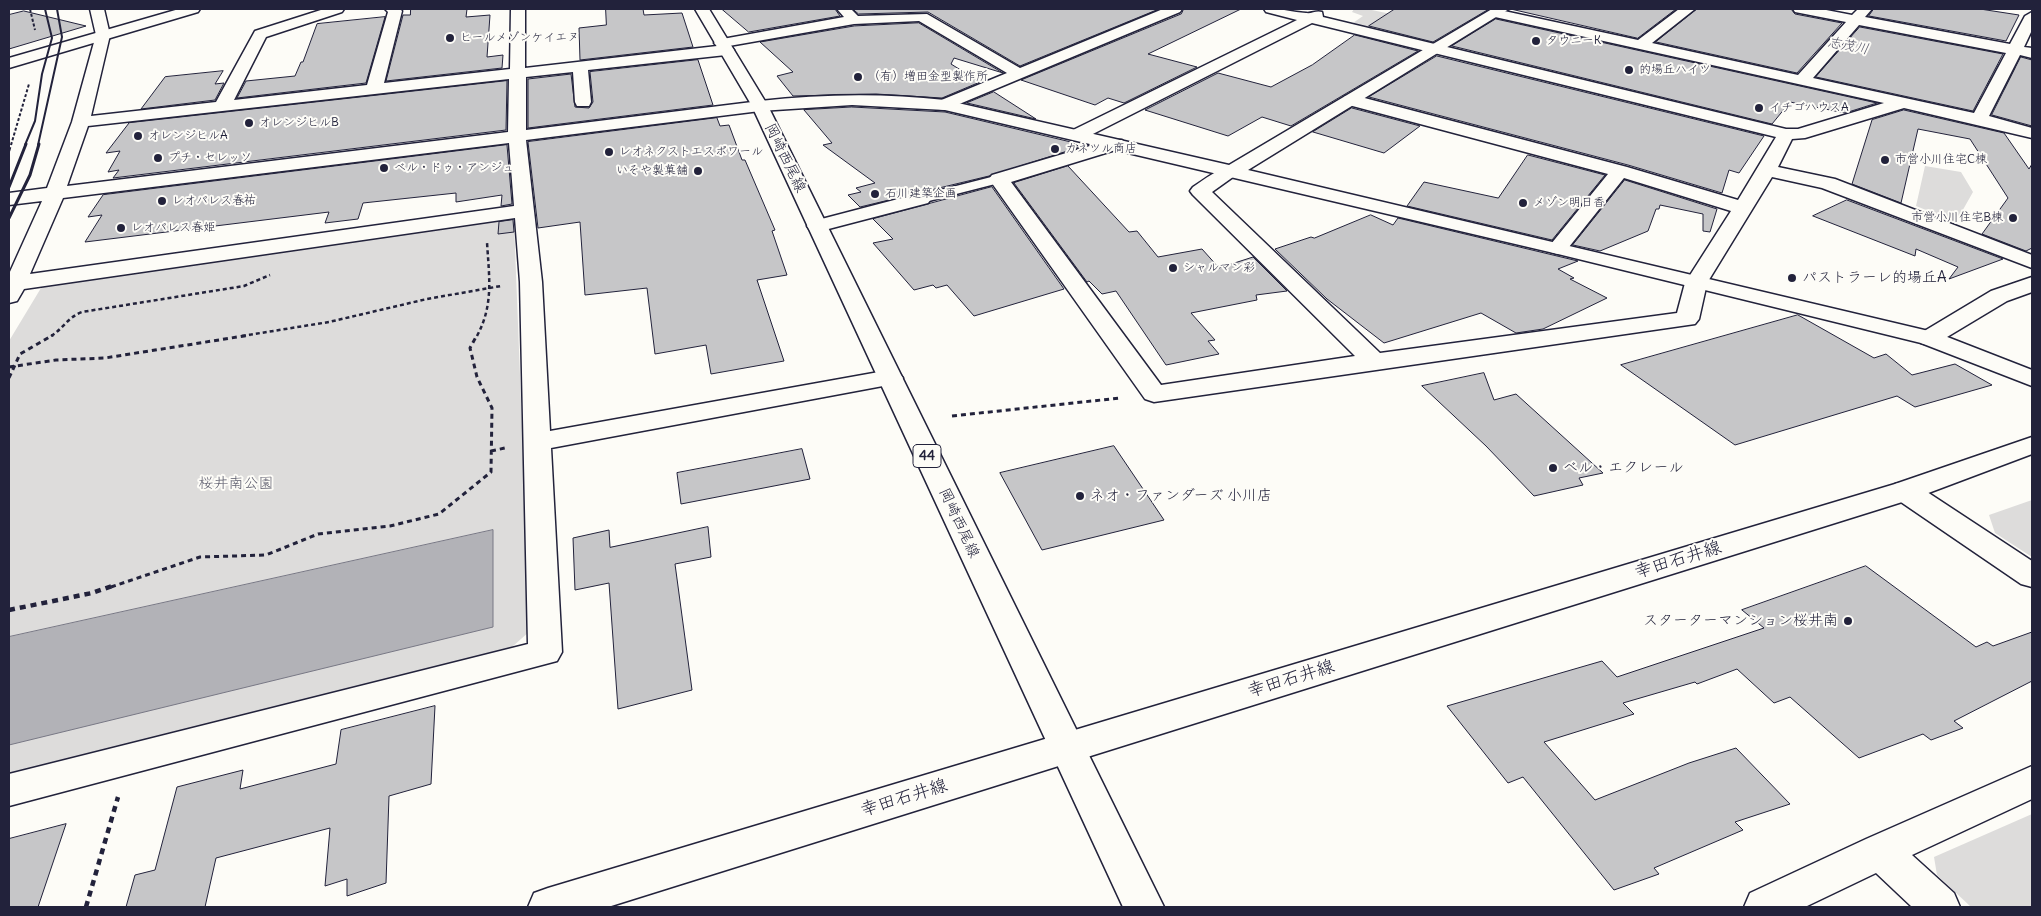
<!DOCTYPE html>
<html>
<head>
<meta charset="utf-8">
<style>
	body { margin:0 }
	#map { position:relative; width:2041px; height:916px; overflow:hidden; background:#fdfcf7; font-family:Delius,sans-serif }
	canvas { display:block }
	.frame { position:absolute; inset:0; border:10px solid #22223b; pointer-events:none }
</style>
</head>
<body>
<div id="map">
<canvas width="2041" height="916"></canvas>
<div class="frame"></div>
</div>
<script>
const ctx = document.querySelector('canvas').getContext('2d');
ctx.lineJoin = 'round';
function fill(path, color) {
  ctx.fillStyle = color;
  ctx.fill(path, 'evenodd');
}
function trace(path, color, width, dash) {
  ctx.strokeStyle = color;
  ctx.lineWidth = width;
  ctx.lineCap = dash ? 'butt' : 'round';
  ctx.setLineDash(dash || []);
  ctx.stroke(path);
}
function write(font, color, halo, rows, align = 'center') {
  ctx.font = font + ' Delius,"Klee One",sans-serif';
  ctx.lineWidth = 4;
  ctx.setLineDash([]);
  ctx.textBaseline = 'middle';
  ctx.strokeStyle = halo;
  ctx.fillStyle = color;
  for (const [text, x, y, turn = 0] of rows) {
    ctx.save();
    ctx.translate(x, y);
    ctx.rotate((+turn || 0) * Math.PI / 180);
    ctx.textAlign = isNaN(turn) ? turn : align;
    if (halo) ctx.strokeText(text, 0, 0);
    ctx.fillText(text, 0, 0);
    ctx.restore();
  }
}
fill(new Path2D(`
	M1354,9H1367L1396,15L1372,30L1350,25L1363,16L1352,12Z
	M1925,166L1961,172L1973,192L1956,222L1916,206Z
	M503,218L514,222L530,631L512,647L9,773V341L41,288L58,281Z
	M2032,500V557L1995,533L1989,515Z
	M2032,814V907H1971L1937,875L1934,857Z`), '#dddcdb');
const water = new Path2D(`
	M493,530V627L9,745V637Z`);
fill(water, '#b2b2b7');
trace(water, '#787885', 1);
fill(new Path2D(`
	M1646,9H1714L2032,71V95L1663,19L1651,16Z`), '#b2b2b7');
const building = new Path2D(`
	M411,9H467L466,17L490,15L487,57L503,55L502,68L386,81L403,15H410Z
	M606,9H643L644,15L682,13L693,47L580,60L579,28L606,25Z
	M722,9H835L840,16L749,32Z
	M853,9H1159L1020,66L928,12L859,14Z
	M1184,9H1241L1148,54L1197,67L1124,103L1108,98L1095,105L1021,80L1181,14Z
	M1395,9H1489L1433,42L1369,26Z
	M1511,9H1676L1638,38Z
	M1697,9H1791L1795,14L1842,23L1797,73L1656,42Z
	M1874,9H1980L2019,15L2006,41L1869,16Z
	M24,11L86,26L9,49V15Z
	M385,17L366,83L237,98L246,81L295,76L301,62H303L317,24Z
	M1496,19L1877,103L1845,113L1790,102L1772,124L1452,46Z
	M919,23L1003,73L954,58L951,64L980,82L942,98L876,94L793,96L777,76L793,72L760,42L854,26Z
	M1860,27L2003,54L1973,111L1816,77Z
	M1355,35L1418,51L1291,126L1262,117L1228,136L1145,110L1218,73L1271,87L1312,65Z
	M1437,56L1764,136L1739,173L1729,170L1722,193L1628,165L1369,97Z
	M2021,57L2032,60V126L1992,115Z
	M698,60L713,105L528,128V79L571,74L575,107L589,108L593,102L590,72Z
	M223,71L215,84L224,83L215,100L141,109L165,77Z
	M507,81L506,130L113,178L119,170L108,172L120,151L106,153L129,123Z
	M994,92L1036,119L967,103Z
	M852,107L945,112L1071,142L1080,147L989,176L860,207L848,195L861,192L856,188L875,183L823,145L832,143L804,110Z
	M1352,108L1420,126L1384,153L1313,132Z
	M1904,110L2004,133L2029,169L2032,164V248L2026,251L1982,234L2008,198L1970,139L1918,129L1901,203L1852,184L1872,120Z
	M717,118L720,126L729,125L742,160H745L775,230L772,231L787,275L757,280L784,361L711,374L706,345L655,354L647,288L585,295L580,222L538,228L528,142Z
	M507,145L512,204L501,206L502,195L456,202V193L363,203L358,219L325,223L329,212L85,242L102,215L88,217L103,195Z
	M1528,155L1605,175L1552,240L1407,206L1424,182L1498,198Z
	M1068,166L1129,232L1137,231L1158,257L1202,249L1219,268L1253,257L1287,291L1256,295L1257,300L1191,313L1215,340L1208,341L1219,354L1166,365L1116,291L1102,294L1089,281L1087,282L1014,183Z
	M1625,180L1717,209L1710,232L1703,231V214L1660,205L1659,209H1656L1648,231L1600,251L1573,245Z
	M992,187L1064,289L974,316L947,285L936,288L933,285L914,290L873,243L893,239L873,219Z
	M1847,200L2003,259L1949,279L1958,267L1916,249L1915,256L1813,216Z
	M1371,215L1393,225L1398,218L1578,261L1558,269L1574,278L1570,279L1607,298L1543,329L1516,333L1481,313L1384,343L1327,299L1275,249L1311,237L1314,238Z
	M513,220L514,232L498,234L499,222Z
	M1798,315L1874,358L1886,354L1912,375L1955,364L1992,385L1915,407L1897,396L1735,445L1621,365Z
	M1484,373L1494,400L1516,394L1603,473L1579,478L1583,485L1534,496L1486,446L1422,386Z
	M1114,446L1164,520L1042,550L1000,473Z
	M802,449L810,479L681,504L677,473Z
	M708,527L711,557L675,564L692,690L618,709L609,583L575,590L573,538L609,530L610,547Z
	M1866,566L1976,647L1987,642L1993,646L2032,632V681L1954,721L1963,728L1931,740L1923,734L1859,758L1790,697L1774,703L1737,669L1697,684L1695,682L1623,703L1634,714L1544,742L1595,800L1689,763L1736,748L1790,804L1735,822L1743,830L1654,868L1659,874L1614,890L1523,777L1508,783L1447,706L1602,661L1617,677L1764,628L1742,610Z
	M435,706L431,784L389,796L386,883L347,896V879L325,886L330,828L216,858L205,907H126L135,875L155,870L177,787L243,770L240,789L336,764L341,730Z
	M66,824L38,907H9V839Z`);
fill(building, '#c6c6c8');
trace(building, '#22223b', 1);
const service = new Path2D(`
	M999,175L1005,179L1003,182L921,203L915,199L917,196Z`);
const minor = new Path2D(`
	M90,9H104L110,35L91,116L216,102L255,31L324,9H344L342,12L266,37L234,100L367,85L388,12L385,9H400L402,11L384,83L510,69L511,9H525V68L717,46L714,43L717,40L844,17L837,9H851L858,16L927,14L1020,68L1163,9H1182L1180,12L945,110L939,109L937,105L939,101L1007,73L919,21L854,24L729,46L734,50L726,55L588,70L591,102L589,106H577L575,102L573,72L526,77V130L760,101L766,102L768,106L766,110L760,111L526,140L542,282L550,431L890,370L899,373L903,378L899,383L551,448L562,652L557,661L9,806V774L528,644L520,282L515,218L24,289L17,301L9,303V274L42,201L9,205V193L47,188L72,122L96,35ZM509,79L508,132L67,186L88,126ZM509,143L514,206L30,274L63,198Z
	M1264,9C1279,8 1291,12 1306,13C1312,14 1316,10 1322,12L1323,17L1786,129H1798L1884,103L1495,17L1488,13L1495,9L1638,40L1679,9H1695L1652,43L1798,75L1846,22L1795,12L1793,9H1821L1852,15L1858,9H1872L1865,17L2010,44L2025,16L2032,12V30L2024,47L2032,48V58L2020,55L1989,116L2032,128V138L1904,108L1805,138L1792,139L1778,167L1835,179L2032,255V268L1822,188L1772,177L1707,283L1699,319L1695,324L1154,402L1145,399L989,179L992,175L1110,140H1122L1125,144L1122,148L1011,182L1161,385L1355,356L1193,195L1190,191L1193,187C1206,179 1222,164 1238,168L1240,172L1212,192L1380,353L1677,313L1685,283L1731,211L1624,178L1565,252L1558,254L1551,252L1547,248L1551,244L1608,174L1345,104L1343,100L1345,96H1357L1627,167L1738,200L1776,137L1312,23L1083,139H1071L1068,135L1071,131L1297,20L1266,12ZM1859,25L2006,53L1974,113L1813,78Z
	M921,193L928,195L931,199L928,203L817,232L810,230L807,226L810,222Z
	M2032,277V292L2007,301L1937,343L1929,345L1921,343L1917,338L1921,333L1991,291Z
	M1905,482L1915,484L2032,561V587L2021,584L1895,498L1891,491L1895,484Z
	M2032,766V799L1912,855L1954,893L1960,907H1912L1876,873L1805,907H1744L1750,893L1866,839Z`);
const tertiary = new Path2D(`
	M179,9H200L198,12L9,68V58Z
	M1492,9H1509L1248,170L1937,333L2032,370V386L1921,343L1558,254L945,110L852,105L760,111L754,110L752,106L754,102L760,101C822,94 883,93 945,100L1229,165Z`);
const secondary = new Path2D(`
	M2032,437V454L1915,498L608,907H528L534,893L548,888L1895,484Z`);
const primary = new Path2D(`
	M695,9H709L768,106L1164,907H1123L752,106Z`);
trace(service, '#22223b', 3);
trace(minor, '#22223b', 3);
trace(tertiary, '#22223b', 3);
trace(secondary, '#22223b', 3);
trace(primary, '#22223b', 3);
trace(new Path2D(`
	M30,9L35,30
	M11,145L29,84`), '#22223b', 2, [3, 2]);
trace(new Path2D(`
	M9,151L11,144
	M51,336C63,329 68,317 82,312L244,286L270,275
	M242,336L329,322L427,299L501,286
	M477,336C494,304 489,277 487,242`), '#22223b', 2.5, [4, 3]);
trace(new Path2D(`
	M9,367L56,360L105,358L250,335
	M9,378L20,354L53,335
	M952,416L1120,398
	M491,451L505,448
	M111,587L200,557L266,555L318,534L390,526L439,514L491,472L492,408L477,377L470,348L477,335`), '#22223b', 3, [5, 4]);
trace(new Path2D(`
	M9,610L92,593L115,585
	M86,907L118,797`), '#22223b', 4.5, [6, 5]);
fill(service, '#fdfcf7');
fill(minor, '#fdfcf7');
fill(tertiary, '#fdfcf7');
fill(secondary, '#fdfcf7');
fill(primary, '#fdfcf7');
trace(new Path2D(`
	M25,145L35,121L42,74L52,38L45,9
	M38,145L62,37L57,9`), '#22223b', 2);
trace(new Path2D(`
	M9,187L26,144
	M9,218L30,175L39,144`), '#22223b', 3);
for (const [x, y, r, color] of [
	[450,38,5,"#22223b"],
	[1536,41,5,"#22223b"],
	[1629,70,5,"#22223b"],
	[858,77,5,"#22223b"],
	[1759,108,5,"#22223b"],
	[249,123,5,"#22223b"],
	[138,136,5,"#22223b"],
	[1055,149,5,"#22223b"],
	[609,152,5,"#22223b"],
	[158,158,5,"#22223b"],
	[1885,160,5,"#22223b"],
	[384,168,5,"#22223b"],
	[698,171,5,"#22223b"],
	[875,194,5,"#22223b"],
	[162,201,5,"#22223b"],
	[1523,203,5,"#22223b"],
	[2013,218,5,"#22223b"],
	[121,228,5,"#22223b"],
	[1173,268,5,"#22223b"],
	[1792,278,5,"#22223b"],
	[1553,468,5,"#22223b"],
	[1080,496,5,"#22223b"],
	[1848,621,5,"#22223b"]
]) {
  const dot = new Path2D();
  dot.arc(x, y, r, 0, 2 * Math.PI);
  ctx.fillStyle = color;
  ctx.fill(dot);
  trace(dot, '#fdfcf7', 2);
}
write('12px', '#22223b', '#fdfcf7', [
	["ヒールメゾンケイエヌ",460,38],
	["タウニーK",1546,41],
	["的場丘ハイツ",1639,70],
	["（有）増田金型製作所",868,77],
	["イチゴハウスA",1769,108],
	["オレンジヒルB",259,123],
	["オレンジヒルA",148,136],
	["カネツル商店",1065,149],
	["レオネクストエスポワール",619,152],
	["プチ・セレッソ",168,158],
	["市営小川住宅C棟",1895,160],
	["ベル・ドゥ・アンジュ",394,168],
	["いそや製菓舗",688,171,"right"],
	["石川建築企画",885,194],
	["レオパレス春祐",172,201],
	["メゾン明日香",1533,203],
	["市営小川住宅B棟",2003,218,"right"],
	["レオパレス春姫",131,228],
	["シャルマン彩",1183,268]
], 'left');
write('italic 14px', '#545466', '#fdfcf7', [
	["志茂川",1848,46,11]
]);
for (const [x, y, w] of [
	[927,456,28]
]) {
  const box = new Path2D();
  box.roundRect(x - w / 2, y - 11.5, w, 23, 4);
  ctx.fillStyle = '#fdfcf7';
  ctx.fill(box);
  trace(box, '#22223b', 1);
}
write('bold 14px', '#22223b', null, [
	["44",927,456]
]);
write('15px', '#22223b', '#fdfcf7', [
	["岡崎西尾線",785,158,64],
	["岡崎西尾線",959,523,65]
]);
write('15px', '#22223b', '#fdfcf7', [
	["パストラーレ的場丘A",1802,278],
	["ベル・エクレール",1563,468],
	["ネオ・ファンダーズ 小川店",1090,496],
	["スターターマンション桜井南",1838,621,"right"]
], 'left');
write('15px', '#5a5a6b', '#fdfcf7', [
	["桜井南公園",236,484]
]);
write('18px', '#22223b', '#fdfcf7', [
	["幸田石井線",1678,560,-17],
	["幸田石井線",1291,679,-17],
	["幸田石井線",904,798,-17]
]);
</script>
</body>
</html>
